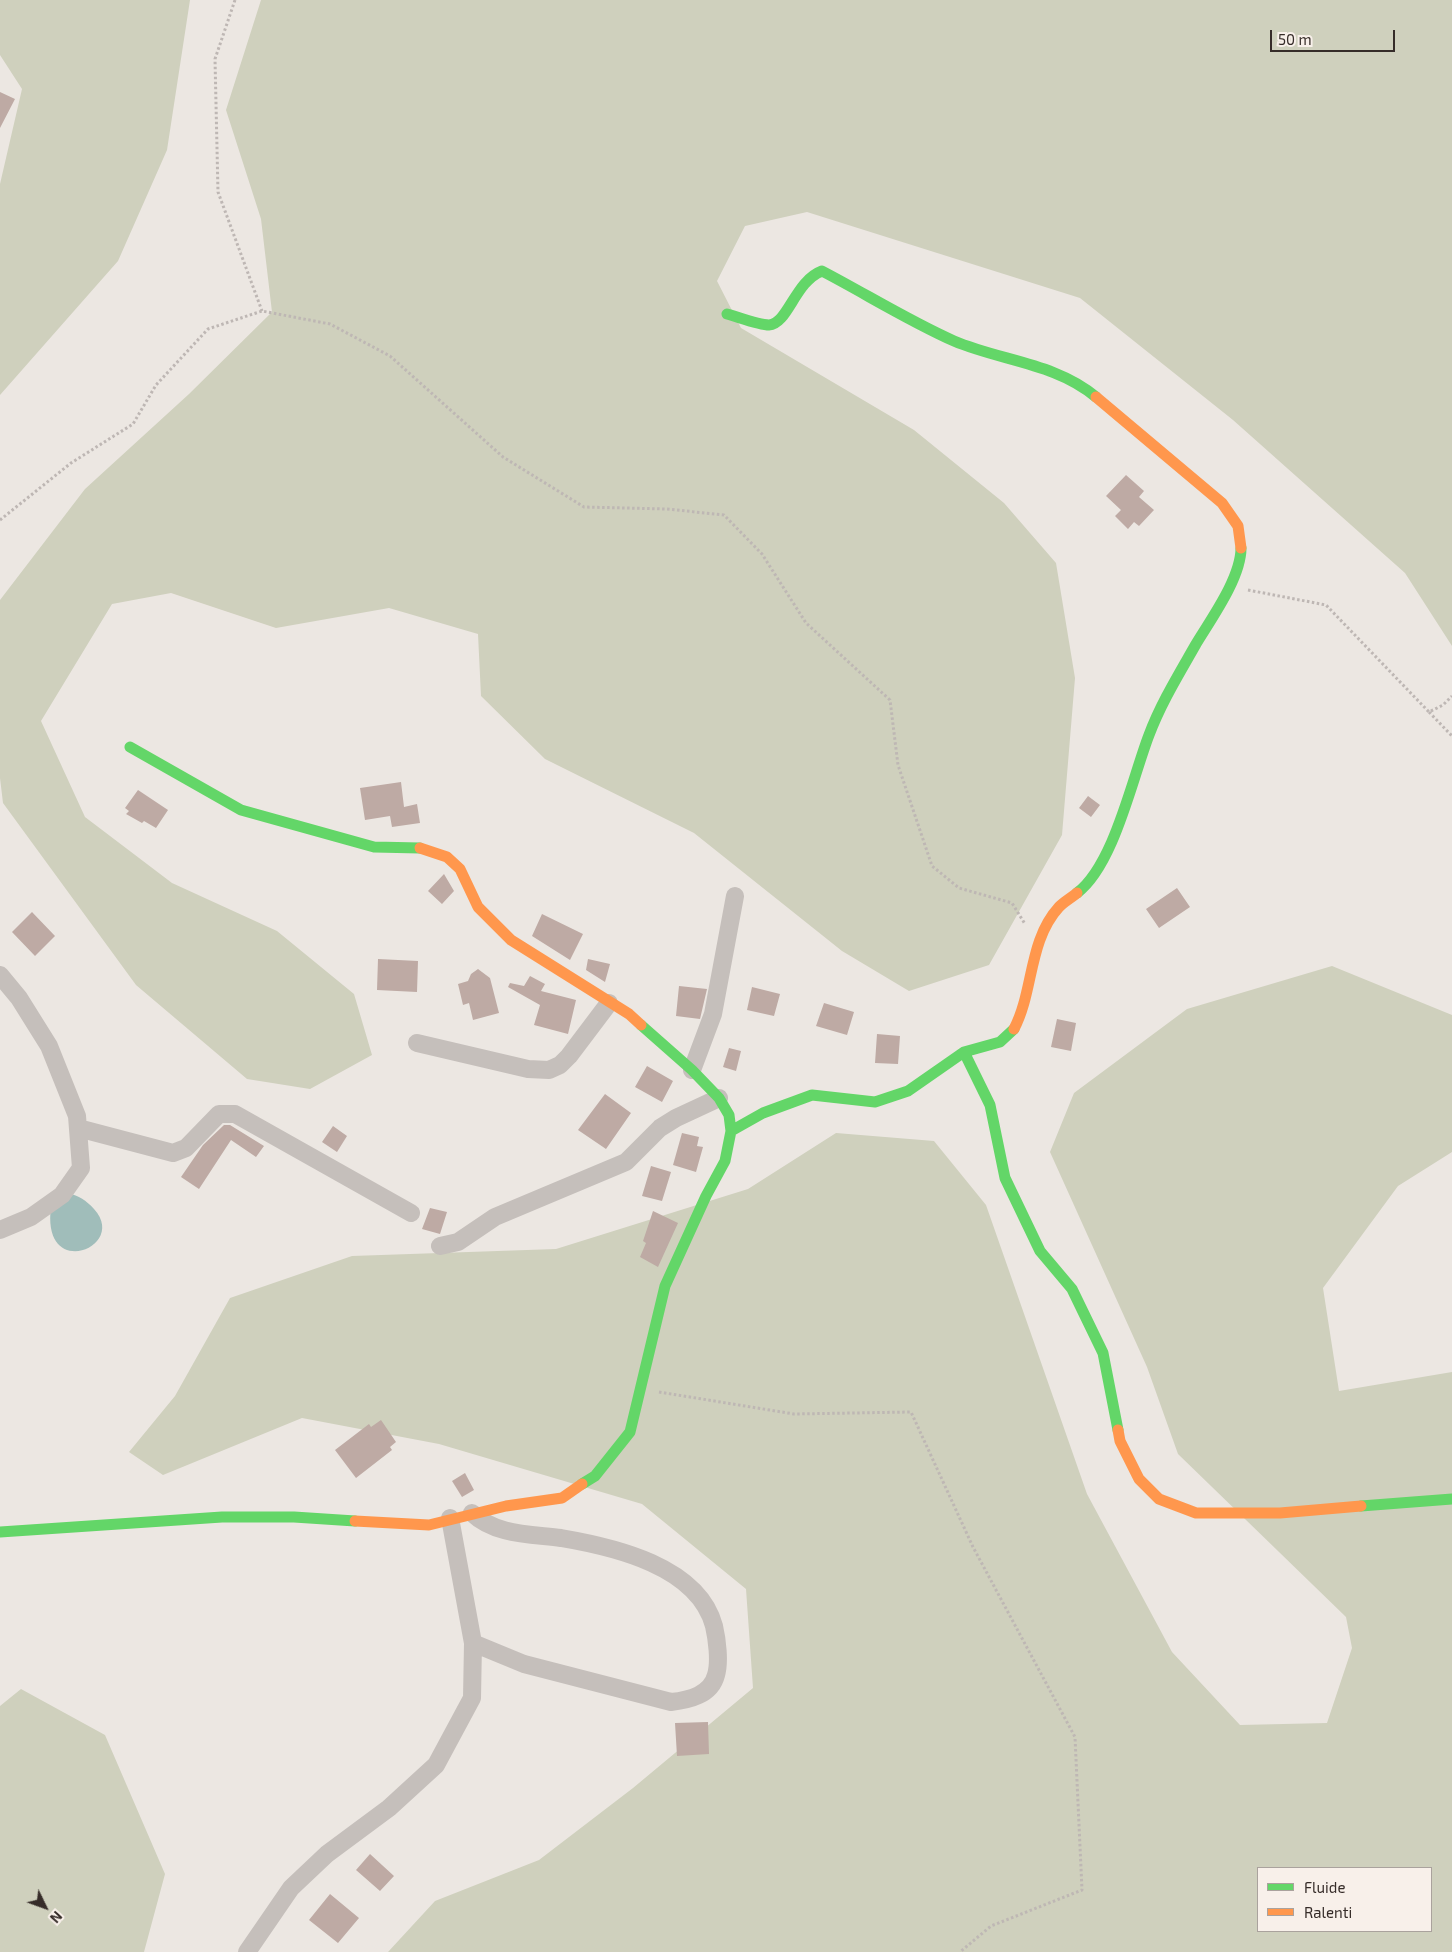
<!DOCTYPE html>
<html>
<head>
<meta charset="utf-8">
<style>
	body { margin:0 }
	#map { position:relative; width:1452px; height:1952px; overflow:hidden; background:#ece7e2; font-family:"Exo 2",sans-serif }
	canvas { display:block }
	.legend { position:absolute; left:1257px; top:1867px; width:175px; height:65px; box-sizing:border-box; background:#f8f0ea; border:1px solid #aaa29d; margin:0; padding:6px 9px; list-style:none; font-size:15px; color:#362c29 }
	.legend li { display:flex; align-items:center; gap:10px; height:25px }
	.legend b { width:25px; border:1px solid #aaa29d }
	.north { position:absolute; left:20px; top:1882px; width:50px; height:50px; -webkit-text-stroke:4px #f8f0ea; paint-order:stroke; rotate:132deg; font-size:14px; font-weight:700; line-height:20px; text-align:center; color:#362c29 }
	.north::after { content:''; display:block; margin:auto; width:18px; height:22px; background:#362c29; clip-path:polygon(50% 0,100% 100%,50% 72%,0 100%) }
	.scale { position:absolute; left:1270px; top:30px; width:125px; height:22px; box-sizing:border-box; border:2px solid #362c29; border-top:0; padding-left:6px; font-size:15px; line-height:18px; white-space:nowrap; color:#362c29; -webkit-text-stroke:4px #f8f0ea; paint-order:stroke }
</style>
</head>
<body>
<div id="map">
<canvas width="1452" height="1952"></canvas>
<ul class="legend">
<li><b style="height:6px;background:#63d668"></b>Fluide</li>
<li><b style="height:6px;background:#ff974d"></b>Ralenti</li>
</ul>
<div class="north">N</div>
<div class="scale">50 m</div>
</div>
<script>
const ctx = document.querySelector('canvas').getContext('2d');
ctx.lineJoin = 'round';
function fill(path, color) {
  ctx.fillStyle = color;
  ctx.fill(path, 'evenodd');
}
function trace(path, color, width, dash) {
  ctx.strokeStyle = color;
  ctx.lineWidth = width;
  ctx.lineCap = dash ? 'butt' : 'round';
  ctx.setLineDash(dash || []);
  ctx.stroke(path);
}
fill(new Path2D(`
	M0,0H190L167,150L118,261L0,395V184L22,89L0,55Z
	M261,0H1452V646L1405,573L1233,420L1080,298L807,212L745,226L717,281L741,328L914,430L1004,503L1056,563L1075,678L1062,835L989,965L909,991L842,951L694,833L545,759L481,696L478,634L389,608L276,628L171,593L112,604L41,721L85,817L172,883L277,931L354,994L372,1055L310,1089L247,1079L136,985L3,803L0,778V600L85,489L189,394L272,312L261,219L226,110Z
	M1332,966L1452,1015V1152L1398,1186L1323,1288L1339,1391L1452,1372V1952H388L435,1901L539,1860L633,1788L753,1688L746,1589L642,1504L439,1444L302,1418L163,1475L129,1452L175,1396L230,1298L352,1256L556,1249L748,1189L836,1133L934,1141L986,1205L1087,1494L1172,1652L1240,1725L1327,1723L1352,1648L1346,1617L1178,1454L1147,1367L1050,1152L1074,1093L1187,1009ZM1258,1868H1431V1931H1258Z
	M21,1689L105,1735L165,1874L144,1952H0V1706Z`), '#cfd0bd');
fill(new Path2D(`
	M68,1193C79,1196 86,1200 94,1209C129,1247 41,1282 51,1207Z`), '#a0bdba');
fill(new Path2D(`
	M0,92L15,99L0,128Z
	M1126,475L1144,491L1139,497L1154,510L1139,526L1134,522L1128,529L1115,516L1121,510L1106,496Z
	M401,782L404,807L417,804L420,823L392,827L390,816L365,820L360,788Z
	M138,790L168,810L156,828L144,821L142,823L126,814L129,811L125,808Z
	M1088,796L1100,805L1091,817L1079,808Z
	M444,874L454,891L442,904L428,891Z
	M1177,888L1190,907L1159,928L1146,909Z
	M32,912L55,936L35,956L12,932Z
	M542,914L583,934L570,960L532,936Z
	M378,959L418,961L417,992L377,990Z
	M588,959L610,964L605,982L586,970Z
	M478,969L490,978L499,1013L473,1020L469,1003L463,1005L458,984L468,981L471,974Z
	M530,976L545,984L541,991L576,1000L568,1034L534,1025L540,1005L508,987L510,983L524,986Z
	M679,986L707,989L700,1019L676,1016Z
	M752,987L780,994L774,1016L747,1010Z
	M824,1003L854,1012L847,1035L816,1026Z
	M1057,1019L1076,1023L1071,1051L1051,1047Z
	M877,1034L900,1036L898,1064L875,1063Z
	M729,1048L741,1051L736,1071L723,1067Z
	M647,1066L673,1081L662,1102L635,1087Z
	M605,1094L631,1113L606,1149L578,1130Z
	M224,1125H230L264,1146L256,1157L231,1140L199,1189L181,1177L203,1145Z
	M333,1126L347,1136L337,1152L322,1142Z
	M682,1133L699,1137L697,1146L703,1147L696,1172L673,1165Z
	M651,1166L671,1172L662,1201L642,1196Z
	M430,1208L447,1212L440,1234L422,1229Z
	M653,1211L678,1223L658,1267L640,1257L646,1243L643,1241Z
	M381,1420L396,1442L390,1447L392,1450L356,1478L335,1450L369,1424L371,1427Z
	M465,1473L474,1490L462,1497L452,1481Z
	M708,1722L709,1754L677,1756L675,1723Z
	M370,1854L394,1876L380,1891L356,1870Z
	M330,1894L359,1918L338,1943L309,1920Z`), '#beaaa4');
trace(new Path2D(`
	M235,0L215,59L218,192L262,311
	M0,520L71,463L133,424L156,385L208,329L262,311L330,324L390,356L503,457L584,507L667,509L724,515L762,554L806,623L890,700L898,765L932,866L959,888L1012,903L1025,924
	M1248,590L1326,605L1429,712L1443,705L1452,696
	M1429,712L1452,736
	M659,1392L794,1414L911,1412L973,1547L1075,1737L1082,1890L991,1926L960,1952`), '#beb7b4', 3, [2.5, 2.5]);
trace(new Path2D(`
	M0,975L19,998L49,1046L77,1116L81,1168L62,1195L31,1217L0,1230
	M417,1043L528,1069L549,1070L560,1065L569,1056L609,1003
	M692,1070L713,1014L735,896
	M78,1128L173,1153L186,1148L219,1114H235L411,1213
	M440,1246L458,1242L495,1217L626,1162L660,1128L676,1118L719,1098
	M472,1513C495,1535 530,1534 561,1538C614,1547 698,1566 714,1626C717,1639 720,1662 716,1675C711,1695 689,1700 671,1702L524,1664L473,1643
	M247,1952L291,1888L327,1854L389,1808L436,1765L472,1698L473,1643L450,1518`), '#c5bfbb', 18);
trace(new Path2D(`
	M727,314C738,317 759,325 769,325C788,324 795,281 822,271C866,294 909,321 954,341C1001,361 1056,363 1096,397
	M130,747L241,810L374,847L420,848
	M1077,893C1114,865 1132,779 1149,735C1161,703 1179,674 1196,644C1211,619 1241,578 1241,548
	M964,1052L990,1105L1005,1178L1040,1251L1072,1289L1103,1353L1118,1430
	M731,1131L763,1113L812,1095L875,1102L908,1091L964,1052L1000,1042L1014,1029
	M582,1484L595,1476L630,1432L665,1286L706,1196L725,1161L731,1131L729,1115L719,1098L692,1070L641,1025
	M1361,1506L1452,1499
	M0,1532L222,1517H294L355,1521`), '#63d668', 11);
trace(new Path2D(`
	M1096,397L1222,503L1238,526L1241,548
	M420,848L447,857L460,869L478,907L511,940L629,1014L641,1025
	M1014,1029C1034,991 1028,941 1059,907C1064,902 1071,898 1077,893
	M1118,1430L1120,1441L1139,1479L1159,1499L1196,1513H1280L1361,1506
	M355,1521L429,1525L506,1506L562,1498L582,1484`), '#ff974d', 11);
</script>
</body>
</html>
